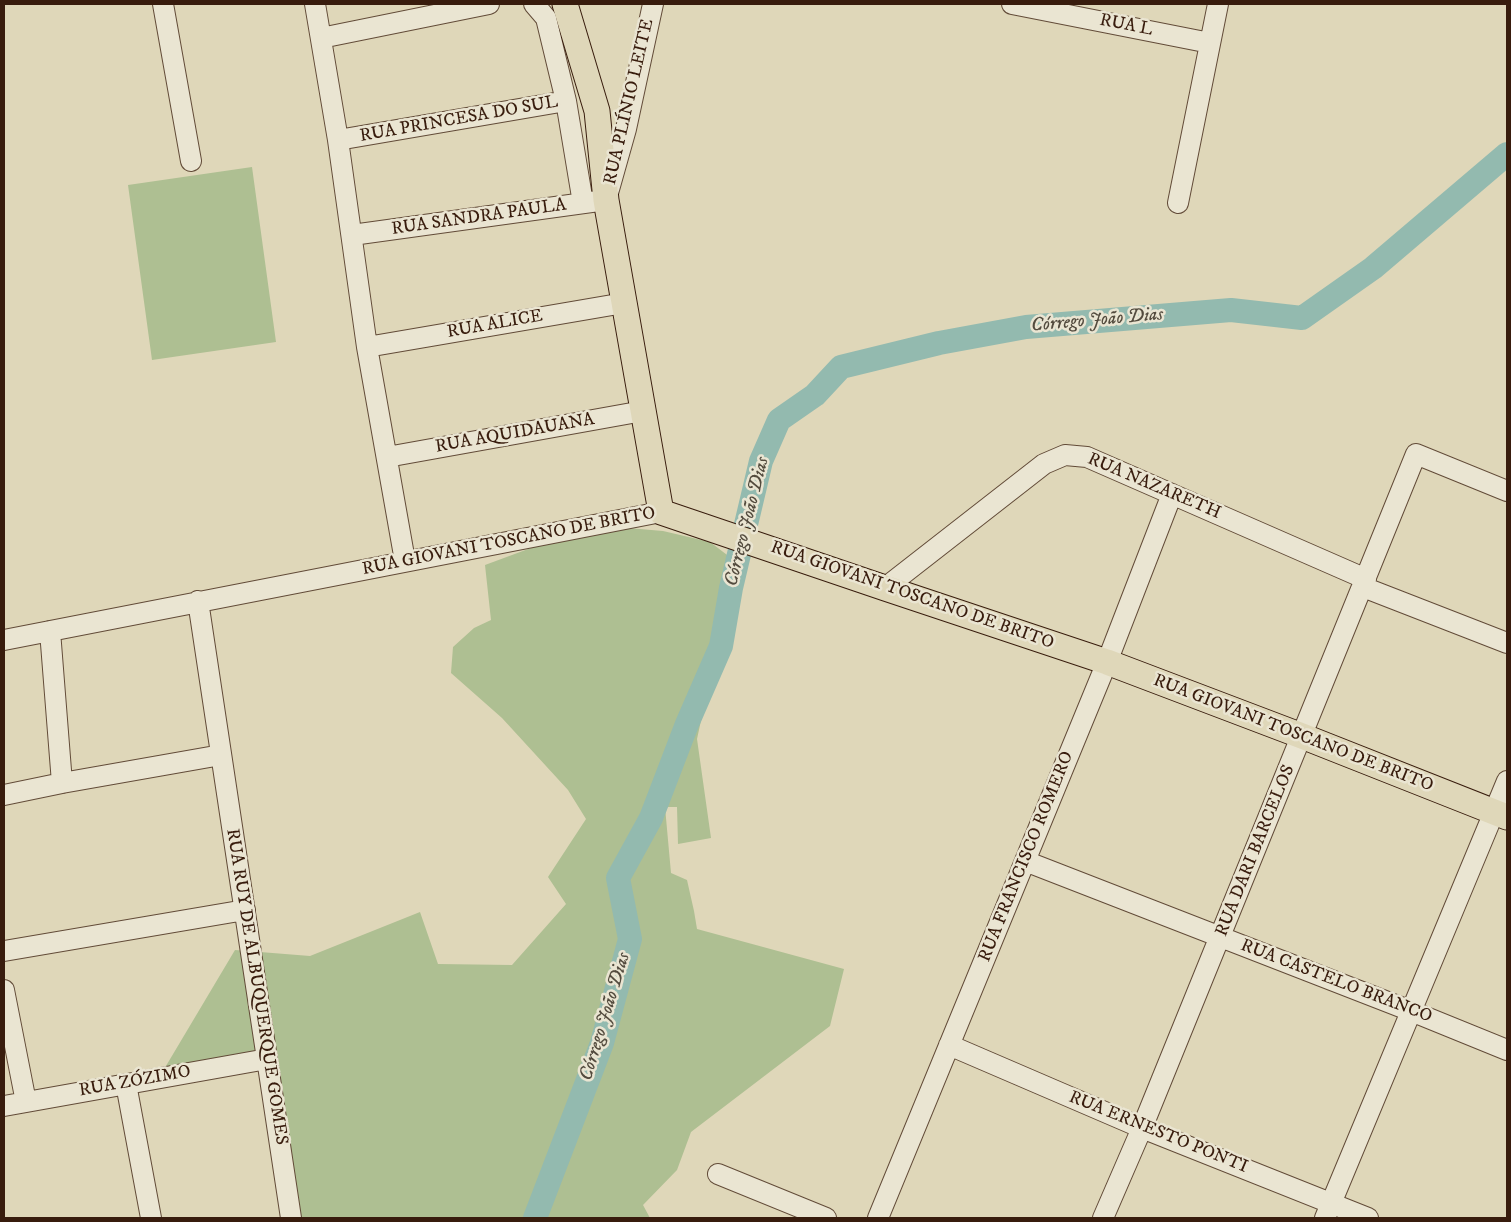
<!DOCTYPE html>
<html>
<head>
<meta charset="utf-8">
<style>
	body { margin:0 }
	#map { position:relative; width:1511px; height:1222px; overflow:hidden; background:#dfd7b9; font-family:"IM FELL DW Pica",serif }
	canvas { display:block }
	.frame { position:absolute; inset:0; border:5px solid #381c0d; pointer-events:none }
</style>
</head>
<body>
<div id="map">
<canvas width="1511" height="1222"></canvas>
<div class="frame"></div>
</div>
<script>
const ctx = document.querySelector('canvas').getContext('2d');
ctx.lineJoin = 'round';
function fill(path, color) {
  ctx.fillStyle = color;
  ctx.fill(path, 'evenodd');
}
function trace(path, color, width, dash) {
  ctx.strokeStyle = color;
  ctx.lineWidth = width;
  ctx.lineCap = dash ? 'butt' : 'round';
  ctx.setLineDash(dash || []);
  ctx.stroke(path);
}
function write(font, color, halo, rows, align = 'center') {
  ctx.font = font + ' "IM FELL DW Pica",serif';
  ctx.lineWidth = 5;
  ctx.setLineDash([]);
  ctx.textBaseline = 'middle';
  ctx.strokeStyle = halo;
  ctx.fillStyle = color;
  for (const [text, x, y, turn = 0] of rows) {
    ctx.save();
    ctx.translate(x, y);
    ctx.rotate((+turn || 0) * Math.PI / 180);
    ctx.textAlign = isNaN(turn) ? turn : align;
    if (halo) ctx.strokeText(text, 0, 0);
    ctx.fillText(text, 0, 0);
    ctx.restore();
  }
}
fill(new Path2D(`
	M252,167L276,342L152,360L128,185Z
	M593,525L663,531L710,542L739,564V586L733,627L707,693L697,739L711,838L678,844L677,807H665L671,873L687,880L694,911L697,929L844,969L830,1026L691,1132L677,1170L643,1205L650,1218H290L267,1059L160,1076L235,950L310,956L420,912L438,964L512,965L566,904L548,877L586,819L568,790L502,718L451,673L453,647L474,628L491,620L485,565Z`), '#aebf92');
trace(new Path2D(`
	M535,1218L602,1043L630,939L618,878L651,818L687,724L721,646L731,588L761,461L779,420L815,395L841,367L939,343L1026,327L1231,310L1302,318L1373,268L1507,154`), '#93baaf', 24);
const minor = new Path2D(`
	M163,4L191,161
	M315,4L338,140L367,347L405,561
	M534,4L546,18L566,101
	M1012,4L1210,43
	M321,38L489,4
	M338,140L566,101L583,203
	M1178,203L1218,4
	M352,235L606,200L626,129L653,4
	M367,347L624,303
	M387,457L643,411
	M1363,587L1507,643
	M885,588L1044,464L1065,455L1087,457L1366,579
	M198,601L291,1218
	M50,631L62,783
	M4,640L661,512
	M4,795L62,783L221,755
	M1025,861L1411,1011L1507,1050
	M4,951L245,910
	M4,990L26,1102
	M949,1045L1142,1128L1368,1218
	M126,1084L151,1218
	M4,1106L267,1059
	M718,1174L826,1218
	M878,1218L1107,662L1172,494
	M1103,1218L1142,1128L1416,454L1507,491
	M1325,1218L1507,781`);
const major = new Path2D(`
	M565,4L597,111L606,200L661,512L885,588L1107,662L1302,736L1507,817`);
trace(minor, '#624b38', 22);
trace(major, '#381c0d', 27);
trace(minor, '#eae5d2', 20);
trace(major, '#dfd7b9', 25);
write('18px', '#381c0d', '#eae5d2', [
	["RUA L",1126,26,11],
	["RUA PLÍNIO LEITE",630,102,-77],
	["RUA PRINCESA DO SUL",459,120,-10],
	["RUA SANDRA PAULA",479,218,-8],
	["RUA ALICE",495,325,-10],
	["RUA AQUIDAUANA",515,434,-10],
	["RUA NAZARETH",1154,487,23],
	["RUA GIOVANI TOSCANO DE BRITO",509,542,-11],
	["RUA GIOVANI TOSCANO DE BRITO",912,596,19],
	["RUA GIOVANI TOSCANO DE BRITO",1293,734,21],
	["RUA DARI BARCELOS",1256,851,-68],
	["RUA FRANCISCO ROMERO",1027,857,-68],
	["RUA CASTELO BRANCO",1336,982,21],
	["RUA RUY DE ALBUQUERQUE GOMES",256,987,81],
	["RUA ZÓZIMO",135,1082,-10],
	["RUA ERNESTO PONTI",1158,1133,22]
]);
write('italic 19px', '#534b3e', '#eae5d2', [
	["Córrego João Dias",1097,321,-5],
	["Córrego João Dias",748,522,-76],
	["Córrego João Dias",606,1017,-73]
]);
</script>
</body>
</html>
